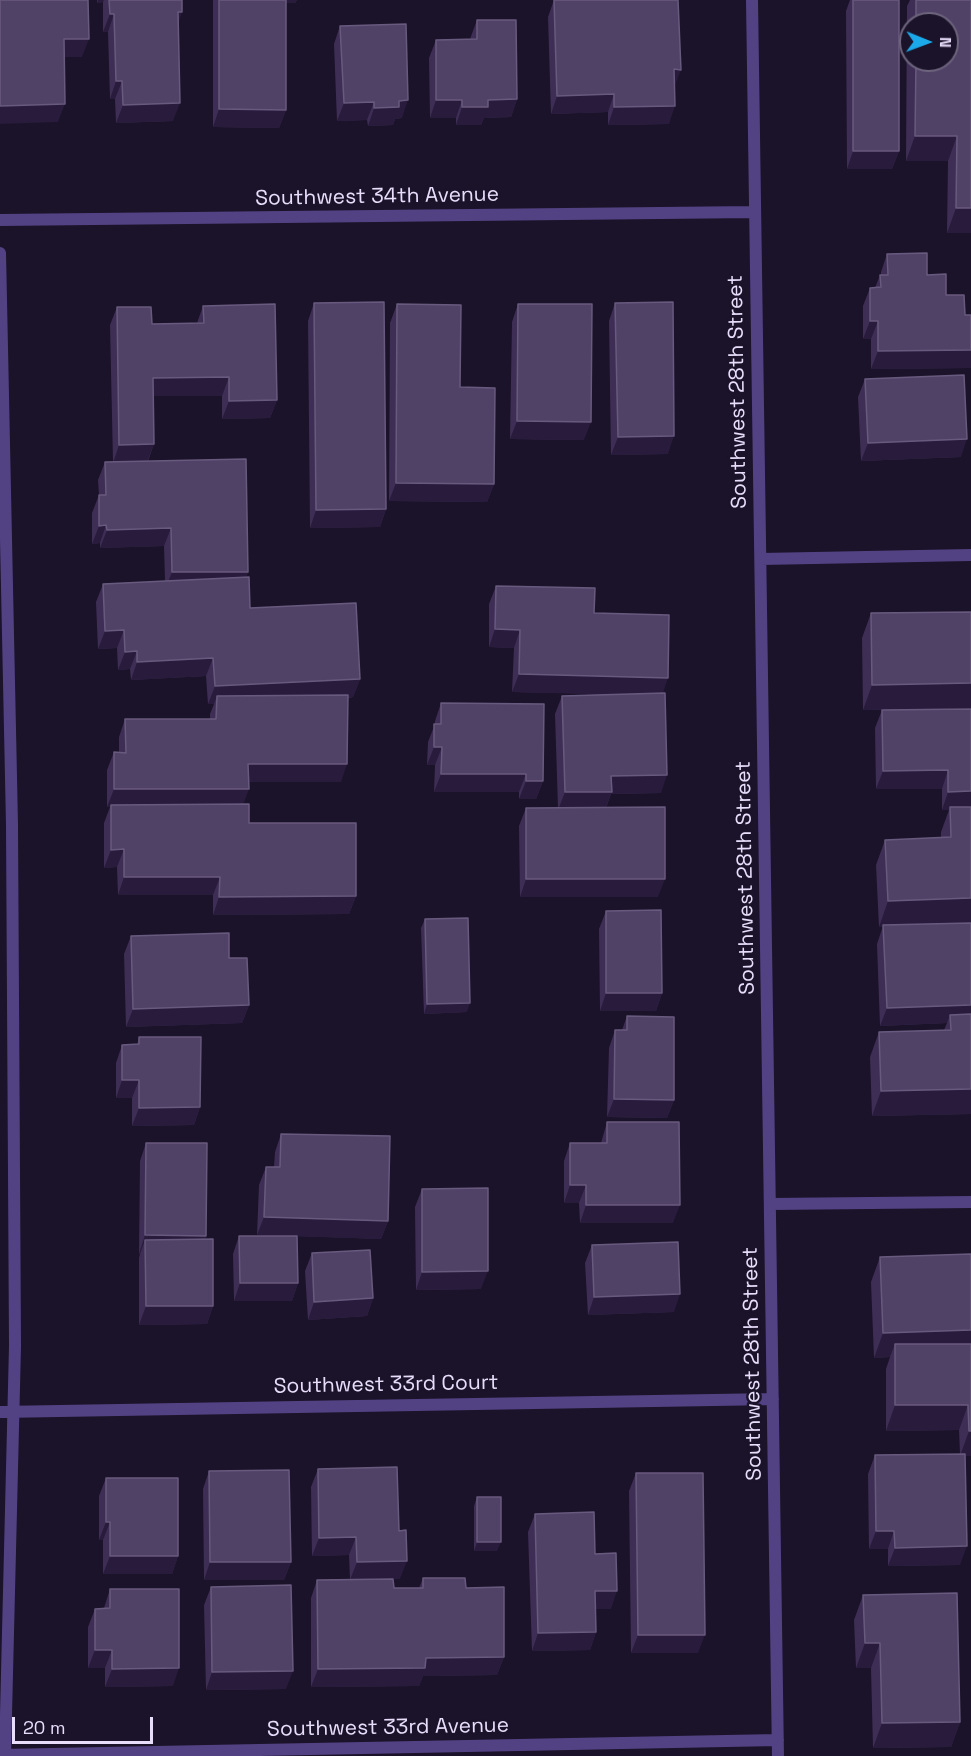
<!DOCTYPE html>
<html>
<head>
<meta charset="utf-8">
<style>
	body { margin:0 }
	#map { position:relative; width:971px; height:1756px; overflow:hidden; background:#1b1329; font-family:"Space Grotesk",sans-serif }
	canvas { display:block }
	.north { position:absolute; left:899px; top:12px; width:60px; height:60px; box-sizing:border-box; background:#1b1329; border:2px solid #6d647d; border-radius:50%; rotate:91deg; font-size:16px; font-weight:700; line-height:24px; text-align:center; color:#e8defc }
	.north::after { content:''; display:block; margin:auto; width:21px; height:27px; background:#1ba9ea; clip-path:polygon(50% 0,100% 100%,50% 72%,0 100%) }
	.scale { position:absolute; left:12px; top:1717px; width:141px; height:27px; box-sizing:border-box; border:3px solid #e8defc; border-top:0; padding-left:8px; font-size:18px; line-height:21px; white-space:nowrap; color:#e8defc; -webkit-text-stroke:4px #1b1329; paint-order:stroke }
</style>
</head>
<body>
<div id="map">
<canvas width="971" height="1756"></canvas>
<div class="north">N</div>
<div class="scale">20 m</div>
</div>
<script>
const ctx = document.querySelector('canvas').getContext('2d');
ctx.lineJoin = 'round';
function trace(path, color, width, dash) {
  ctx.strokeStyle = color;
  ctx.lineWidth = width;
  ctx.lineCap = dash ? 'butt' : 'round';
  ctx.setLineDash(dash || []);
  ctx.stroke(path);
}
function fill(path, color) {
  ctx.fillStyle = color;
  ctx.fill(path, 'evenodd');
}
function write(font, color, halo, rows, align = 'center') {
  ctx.font = font + ' "Space Grotesk",sans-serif';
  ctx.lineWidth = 5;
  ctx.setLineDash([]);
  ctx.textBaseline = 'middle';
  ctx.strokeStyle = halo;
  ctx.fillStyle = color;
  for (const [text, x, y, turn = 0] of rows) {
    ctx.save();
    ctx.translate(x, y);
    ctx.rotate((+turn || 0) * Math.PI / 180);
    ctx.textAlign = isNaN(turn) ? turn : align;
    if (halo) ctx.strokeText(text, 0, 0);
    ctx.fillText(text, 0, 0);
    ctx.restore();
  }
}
trace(new Path2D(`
	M752,0L778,1756
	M0,220L754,212
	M0,253L12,825L15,1346L5,1755
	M761,559L971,555
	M770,1204L971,1202
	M0,1412L773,1399
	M0,1755L778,1740`), '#534283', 12);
fill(new Path2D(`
	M97,0H182L178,24L173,121L116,123L115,99H110L108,32H103V2L97,3Z
	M213,0H297L295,3H286V110L279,128L213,127Z
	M554,0L674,87L669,124L608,125V112L551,114L548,17Z
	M850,0H899V151L892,169H847L846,11Z
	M910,0H971V233H947L948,161H906L907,6ZM911,24H947V60H911Z
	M477,20L517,99L511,117L484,118L481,125H456V118H430L429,58L436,40L470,39Z
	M340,26L402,118L395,119L393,125L368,126L367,120L337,121L334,44Z
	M887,254L927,275L965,315H971V368L871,369V339H863V306L870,288H875L880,275H881V272Z
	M314,303L386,509L380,527L310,528L308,321Z
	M615,303L668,454L611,455L609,321Z
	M397,304L460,387L494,484L487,502L389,501L390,323Z
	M518,304L584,440L510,439L512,322Z
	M203,306L277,400L270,418L222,419V396H153L154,444L148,461L248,572L246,577L250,608L360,679L353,697L348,698L341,782H249L243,804L249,823L356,896L349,914L213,915V895H118L117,867L104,868V823L110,807H107V770L114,752H119V737L125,719H210V714L214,704H208L206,676L131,680L130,669L118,670L117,648L98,649L96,602L103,584L165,581L164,546L100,548V543L92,544V513L99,495L98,480L105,462H113L110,325L117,307L152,324L197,323Z
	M865,379L961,457L861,461L858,397Z
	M496,586L594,613L663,693L661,793L611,794L606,808L658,897H520L519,826L526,808H558L555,714L562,696L609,694L512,692L514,648L489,647V604Z
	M971,612V708L863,710L862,638L871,613Z
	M441,703L543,781L536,799H519V792H434L435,765H427L428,742L435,724V721Z
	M971,709V1114L872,1116L870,1057L879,1032L944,1030L947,1023L880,1026L877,944L883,926L879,927L876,865L885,840L941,838V832L949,810H942V789H876L875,728L882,710Z
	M606,911L662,993L656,1011H600L599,929Z
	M425,919L467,1012L424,1014L421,928Z
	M131,936L229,958L249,1005L242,1023L126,1027L124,954Z
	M627,1016L674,1100L667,1118L607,1117L609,1048L615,1030H622Z
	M139,1037L200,1107L194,1125L132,1126V1098H116V1063L122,1045H137Z
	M607,1122L673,1223H580L579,1203H564V1161L570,1143H601Z
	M281,1134L388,1221L381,1239L297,1236L298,1283L292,1301H234L233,1254L239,1236H292L257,1235L259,1185L266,1167H274L275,1152Z
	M146,1143L206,1236L205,1239L213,1306L207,1324L139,1325V1258L140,1254H139L140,1161Z
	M422,1189L481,1289L416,1290L415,1207Z
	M592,1245L674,1312L588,1315L585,1263Z
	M312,1253L373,1298L367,1316L308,1320L305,1271Z
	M971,1254V1456H965L960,1565L888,1566V1549H869L868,1474L875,1455L960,1454L959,1430L886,1431V1369L890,1357L874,1358L871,1282L880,1257Z
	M318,1469L400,1579H393L394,1588H419L423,1578L466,1588L504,1657L497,1675L423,1676L419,1686L311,1687V1598L317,1580H350L349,1555L312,1556L311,1487Z
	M209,1471L291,1562L284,1580H204L203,1489Z
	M636,1473L698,1653H631L629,1491Z
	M106,1478L178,1556L172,1574H103V1540H99V1496Z
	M477,1497L497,1551H474V1506Z
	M535,1514L595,1554L611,1609H596V1632L590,1650L532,1651L528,1532Z
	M211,1587L286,1689L206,1690L204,1605Z
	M110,1589L173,1686L105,1687V1668H88V1627L95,1609L104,1608Z
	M863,1595L960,1722L951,1747L873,1748L871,1668H856L854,1620Z`), '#3e2e55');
fill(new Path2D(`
	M98,0H104L103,2L97,3Z
	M281,0H297L295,3H280Z
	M178,12H182L176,30Z
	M110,14H114L108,32H103Z
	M64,39H89L82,57H57Z
	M674,69L681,70L674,88Z
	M116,81H122L115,99H110Z
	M614,94L608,112L551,114L557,96Z
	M517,99L511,117L484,118L481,125H456L462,107L488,100Z
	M408,100L402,118L395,119L393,125L368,126L374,108L399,101Z
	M436,100H462L456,118H430Z
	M374,102L367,120L337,121L344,103Z
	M180,103L173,121L116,123L123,105Z
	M65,104L58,122L0,124V106Z
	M675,106L669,124L608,125L614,107Z
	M219,109L286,110L279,128L213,127Z
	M915,136H957L948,161H906Z
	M853,151H899L892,169H847Z
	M956,208H971V233H947Z
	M870,321H878L871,339H863Z
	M971,350V368L871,369L878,351Z
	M229,377L222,396H146L153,378Z
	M277,400L270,418L222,419L229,401Z
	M517,421L591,422L584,440L510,439Z
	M674,436L668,454L611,455L618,437Z
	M967,439L961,457L861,461L868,443Z
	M154,444L147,462L113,463L119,445Z
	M396,483L494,484L487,502L389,501Z
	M386,509L380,527L310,528L316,510Z
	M106,525L100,543L92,544L99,526Z
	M171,528L164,546L100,548L107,530Z
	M172,572H248L241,590H165Z
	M495,629L520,630L514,648L489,647Z
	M124,630L117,648L98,649L105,631Z
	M137,651L130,669L118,670L125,652Z
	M213,658L206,676L131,680L137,662Z
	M519,674L668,678L662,696L512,692Z
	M360,679L353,697L217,704V696L214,704H208L215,686Z
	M971,683V708L863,710L872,685Z
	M434,747H442L435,765H427Z
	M248,764H347L341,782H242Z
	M948,770L942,789H876L883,771Z
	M441,774H526L519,792H434Z
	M667,775L661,793L611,794L605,810H558L565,792L611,776Z
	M526,781H543L536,799H519Z
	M114,789H249L242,808L111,805L110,807H107Z
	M971,791V809L950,807L949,810H942L948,792Z
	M124,849L117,867L104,868L111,850Z
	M124,877H220L213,895H118Z
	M526,879H665L658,897H520Z
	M356,896L349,914L213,915L219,897Z
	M971,898V923L879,927L888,901Z
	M606,993H662L656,1011H600Z
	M470,1003L467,1012L424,1014L427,1004Z
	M249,1005L242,1023L126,1027L133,1009Z
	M971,1005V1023L950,1015L947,1023L880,1026L887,1008Z
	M122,1080H139L132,1098H116Z
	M971,1089V1114L872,1116L881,1091Z
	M614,1099L674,1100L667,1118L607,1117Z
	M200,1107L194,1125L132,1126L139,1108Z
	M570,1185H586L579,1203H564Z
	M586,1205H680L673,1223H580Z
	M264,1217L388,1221L381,1239L257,1235Z
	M145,1235L206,1236L199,1254L145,1240L140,1254H139Z
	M488,1271L481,1289L416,1290L422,1272Z
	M240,1283H298L292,1301H234Z
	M680,1294L674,1312L588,1315L594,1297Z
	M373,1298L367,1316L308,1320L314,1302Z
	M146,1306H213L207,1324L139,1325Z
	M971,1330V1354L895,1344L890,1357L874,1358L883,1333Z
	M895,1405H968L959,1430L886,1431Z
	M969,1431H971V1456H960Z
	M106,1522H110L103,1540H99Z
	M876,1531H894L888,1549H869Z
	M356,1537L349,1555L312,1556L319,1538Z
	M477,1542H501L497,1551H474Z
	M967,1546L960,1565L888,1566L895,1548Z
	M110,1556H178L172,1574H103Z
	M407,1561L400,1579L350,1580L357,1562Z
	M210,1562H291L284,1580H204Z
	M595,1591H617L611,1609H589Z
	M596,1632L590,1650L532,1651L538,1633Z
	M638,1635H705L698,1653H631Z
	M865,1643H880L871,1668H856Z
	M95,1650H112L105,1668H88Z
	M504,1657L497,1675L423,1676L419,1686L311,1687L318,1669L426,1658Z
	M179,1668L173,1686L105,1687L112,1669Z
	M293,1671L286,1689L206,1690L212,1672Z
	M960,1722L951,1747L873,1748L882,1723Z`), '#281b3c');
const building = new Path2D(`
	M0,0H88L89,39H64L65,104L0,106Z
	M109,0H182V12H178L180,103L123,105L122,81H116L114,14H110Z
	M219,0H286V110L219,109Z
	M554,0H678L681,70L674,69L675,106L614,107V94L557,96Z
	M853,0H899V151H853Z
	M916,0H971V208H956L957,136H915L916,60H947V24H916Z
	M477,20H516L517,99L488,100V107H462V100H436V40L477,39Z
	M406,24L408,100L399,101V107L374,108V102L344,103L340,26Z
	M927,253V275L946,274V295H964L965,315H971V350L878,351V321H870V288L881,287L880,275H888L887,254Z
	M384,302L386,509L316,510L314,303Z
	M673,302L674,436L618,437L615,303Z
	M275,304L277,400L229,401V377L153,378L154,444L119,445L117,307H151L152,324L204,323L203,306Z
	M397,304L461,305L460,387L495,388L494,484L396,483Z
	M518,304H592L591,422L517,421Z
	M964,375L967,439L868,443L865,379Z
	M246,459L248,572H172L171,528L107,530L106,525L99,526V495H106L105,462Z
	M249,577L250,608L356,603L360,679L215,686L213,658L137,662V651L125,652L124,630L105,631L103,584Z
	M496,586L595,588L594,613L669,615L668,678L519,674L520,630L495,629Z
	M971,612V683L872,685L871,613Z
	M665,693L667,775L611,776L612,792H565L562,696Z
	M348,695L347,764H248L249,789H114V752L126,753L125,719H216L217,696Z
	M441,703L544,704L543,781H526V774H441L442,747H434V724H441Z
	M971,709V791L948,792V770L883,771L882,710Z
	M249,804V823H356V896L219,897L220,877H124V849L111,850V805Z
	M665,807V879H526V808Z
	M950,807H971V898L888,901L885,840L951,837Z
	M661,910L662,993H606V911Z
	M468,918L470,1003L427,1004L425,919Z
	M971,923V1005L887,1008L883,925Z
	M229,933V958H247L249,1005L133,1009L131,936Z
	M971,1014V1089L881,1091L879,1032L951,1030L950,1015Z
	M627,1016L674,1017V1100L614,1099L615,1030H627Z
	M139,1037H201L200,1107L139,1108V1080H122V1045L139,1044Z
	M607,1122H679L680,1205H586V1185H570V1143H607Z
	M281,1134L390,1136L388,1221L264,1217L266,1167H280Z
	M146,1143H207L206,1236L145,1235Z
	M488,1188V1271L422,1272V1189Z
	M239,1236H297L298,1283H240Z
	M213,1239V1306H146L145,1240Z
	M678,1242L680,1294L594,1297L592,1245Z
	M370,1250L373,1298L314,1302L312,1253Z
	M971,1254V1330L883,1333L880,1257Z
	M895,1344H971V1431H969L968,1405H895Z
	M965,1454L967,1546L895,1548L894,1531H876L875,1455Z
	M397,1467L399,1531L406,1530L407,1561L357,1562L356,1537L319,1538L318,1469Z
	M289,1470L291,1562H210L209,1471Z
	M636,1473H703L705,1635H638Z
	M106,1478H178V1556H110V1522H106Z
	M477,1497H501V1542H477Z
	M594,1512L595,1554L616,1553L617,1591H595L596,1632L538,1633L535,1514Z
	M423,1578H465L466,1588L504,1587V1657L426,1658L425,1668L318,1669L317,1580L393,1579L394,1588H423Z
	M291,1585L293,1671L212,1672L211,1587Z
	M110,1589H179V1668L112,1669V1650H95V1609L110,1608Z
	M957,1593L960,1722L882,1723L880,1643H865L863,1595Z`);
fill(building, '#504167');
trace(building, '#685a7e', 1.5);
write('21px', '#e8defc', '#1b1329', [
	["Southwest 34th Avenue",377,197,-1],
	["Southwest 28th Street",738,392,-91],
	["Southwest 28th Street",746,878,-91],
	["Southwest 28th Street",753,1364,-91],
	["Southwest 33rd Court",386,1385,-1],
	["Southwest 33rd Avenue",388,1728,-1]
]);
</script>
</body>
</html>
